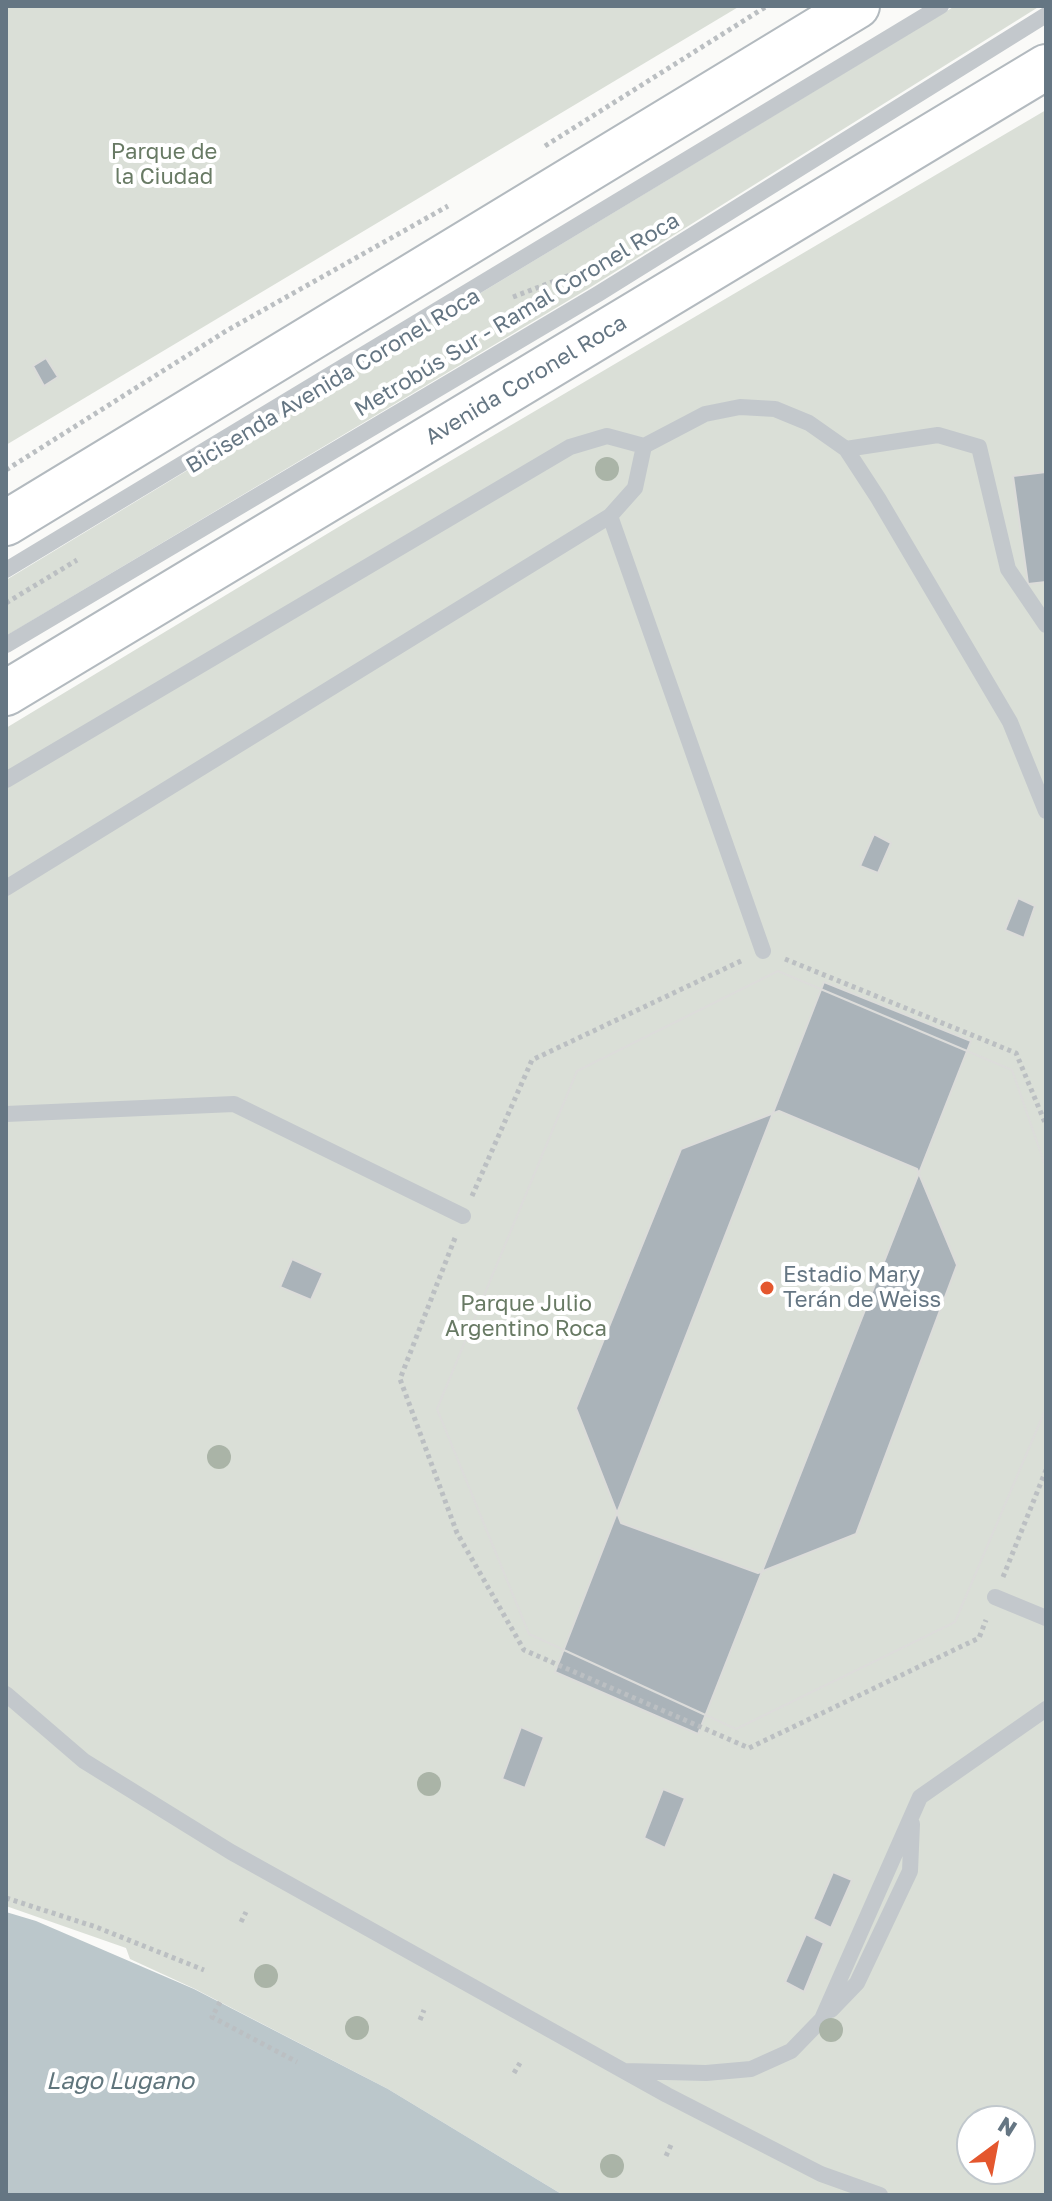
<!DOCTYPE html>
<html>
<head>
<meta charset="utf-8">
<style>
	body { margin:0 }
	#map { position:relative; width:1052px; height:2201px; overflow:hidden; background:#fafaf8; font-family:"Golos Text",sans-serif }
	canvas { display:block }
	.frame { position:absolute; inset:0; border:8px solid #657683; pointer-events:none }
	.north { position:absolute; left:956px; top:2105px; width:80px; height:80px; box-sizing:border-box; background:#fff; border:2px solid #c1c8cd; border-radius:50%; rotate:32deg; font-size:22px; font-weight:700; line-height:32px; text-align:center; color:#657683 }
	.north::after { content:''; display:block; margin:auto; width:28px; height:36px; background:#e4572e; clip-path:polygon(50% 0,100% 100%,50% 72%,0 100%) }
</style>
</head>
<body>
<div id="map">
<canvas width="1052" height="2201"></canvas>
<div class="frame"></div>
<div class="north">N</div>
</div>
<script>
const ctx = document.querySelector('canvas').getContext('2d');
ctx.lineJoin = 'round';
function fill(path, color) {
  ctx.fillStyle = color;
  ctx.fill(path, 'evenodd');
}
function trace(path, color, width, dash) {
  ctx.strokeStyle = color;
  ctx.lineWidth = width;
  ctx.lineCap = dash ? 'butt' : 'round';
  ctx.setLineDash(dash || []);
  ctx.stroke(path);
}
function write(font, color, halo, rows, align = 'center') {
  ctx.font = font + ' "Golos Text",sans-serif';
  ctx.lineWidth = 8;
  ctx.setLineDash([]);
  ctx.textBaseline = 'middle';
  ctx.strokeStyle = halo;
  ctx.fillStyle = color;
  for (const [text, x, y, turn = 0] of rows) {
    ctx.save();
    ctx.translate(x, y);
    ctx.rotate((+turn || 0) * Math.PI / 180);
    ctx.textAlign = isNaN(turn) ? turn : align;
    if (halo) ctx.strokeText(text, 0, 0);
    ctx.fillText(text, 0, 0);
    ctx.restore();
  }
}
fill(new Path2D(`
	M6,6H740L6,445Z
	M955,6H1040L586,290L6,636V580Z
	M1046,110V2195H563L388,2089L195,1989L130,1959L126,1948L6,1906V728L350,520ZM972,2121H1020V2169H972Z`), '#dadfd7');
fill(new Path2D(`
	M6,1912L36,1921L194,1989L388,2089L563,2195H6Z`), '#bbc7cb');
const building = new Path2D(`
	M46,358L58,377L44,386L33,366Z
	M1046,472V582L1028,584L1013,476Z
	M874,834L891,843L878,873L860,866Z
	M1018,898L1035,906L1024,938L1005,930Z
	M778,971L1012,1070L1046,1168V1408L955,1622L736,1729L529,1634L437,1409L577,1071Z
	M778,971L1012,1070L1046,1168V1408L955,1622L736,1729L529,1634L437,1409L577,1071Z
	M824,982L971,1041L698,1734L555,1672Z
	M779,1111L917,1169L957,1265L856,1534L758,1573L621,1523L576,1408L681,1149Z
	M292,1259L323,1273L311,1300L280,1287Z
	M521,1727L544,1737L525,1788L502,1779Z
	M663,1789L685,1798L665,1848L644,1838Z
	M833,1872L852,1880L831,1928L813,1919Z
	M806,1934L824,1943L804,1992L785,1982Z`);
fill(building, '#aab3b9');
trace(building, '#dcdcda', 2);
const secondary = new Path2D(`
	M6,523L857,6
	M6,693L1046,67`);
trace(secondary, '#b3babf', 48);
trace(new Path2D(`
	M545,146L767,6
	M513,297L586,269
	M6,470L226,331L448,206
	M6,603L77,560
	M785,959L1016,1053L1046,1125
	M472,1196L532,1060L743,960
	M455,1238L400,1379L457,1533L524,1650L749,1748L979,1638L986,1620
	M1003,1577L1046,1470
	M6,1898L96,1927L204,1970
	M241,1922L246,1912
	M220,2002L212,2017L297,2062
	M420,2020L424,2010
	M514,2073L520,2063
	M666,2156L671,2145`), '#bbbfc2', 5, [4, 4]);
trace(new Path2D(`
	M846,449L938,435L979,447L1008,569L1046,625
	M610,516L763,951
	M6,570L941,6
	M6,645L598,294L1046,15
	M6,780L570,447L607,436L644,446
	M6,888L610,516L635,488L644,446L705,414L740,407L775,409L809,423L846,449L878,498L1010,722L1046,811
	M6,1114L234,1104L463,1216
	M995,1597L1046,1618
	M6,1694L84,1761L231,1852L667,2095L821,2174L880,2195
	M831,2010L857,1983L910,1871L912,1824
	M625,2071L706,2073L751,2069L791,2051L822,2019L920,1797L1046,1709`), '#c3c8cc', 16);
trace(secondary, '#fff', 44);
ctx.fillStyle = '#aab4a7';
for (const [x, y] of [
	[607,469],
	[219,1457],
	[429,1784],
	[266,1976],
	[357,2028],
	[831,2030],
	[612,2166]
]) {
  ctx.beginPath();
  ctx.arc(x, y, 12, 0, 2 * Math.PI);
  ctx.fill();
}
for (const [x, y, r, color] of [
	[767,1288,8,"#e4572e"]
]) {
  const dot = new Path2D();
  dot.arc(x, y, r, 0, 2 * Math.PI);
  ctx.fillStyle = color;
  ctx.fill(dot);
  trace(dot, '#fff', 3);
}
write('22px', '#687a64', '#fff', [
	["Parque de",164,152],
	["la Ciudad",164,177],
	["Parque Julio",526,1304],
	["Argentino Roca",526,1329]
]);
write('22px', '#657683', '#fff', [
	["Metrobús Sur - Ramal Coronel Roca",517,315,-31],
	["Avenida Coronel Roca",526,380,-31],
	["Bicisenda Avenida Coronel Roca",333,381,-31]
]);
write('22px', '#657683', '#fff', [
	["Estadio Mary",783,1275],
	["Terán de Weiss",783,1300]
], 'left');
write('italic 24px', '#60757c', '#fff', [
	["Lago Lugano",120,2081]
]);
</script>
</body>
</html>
